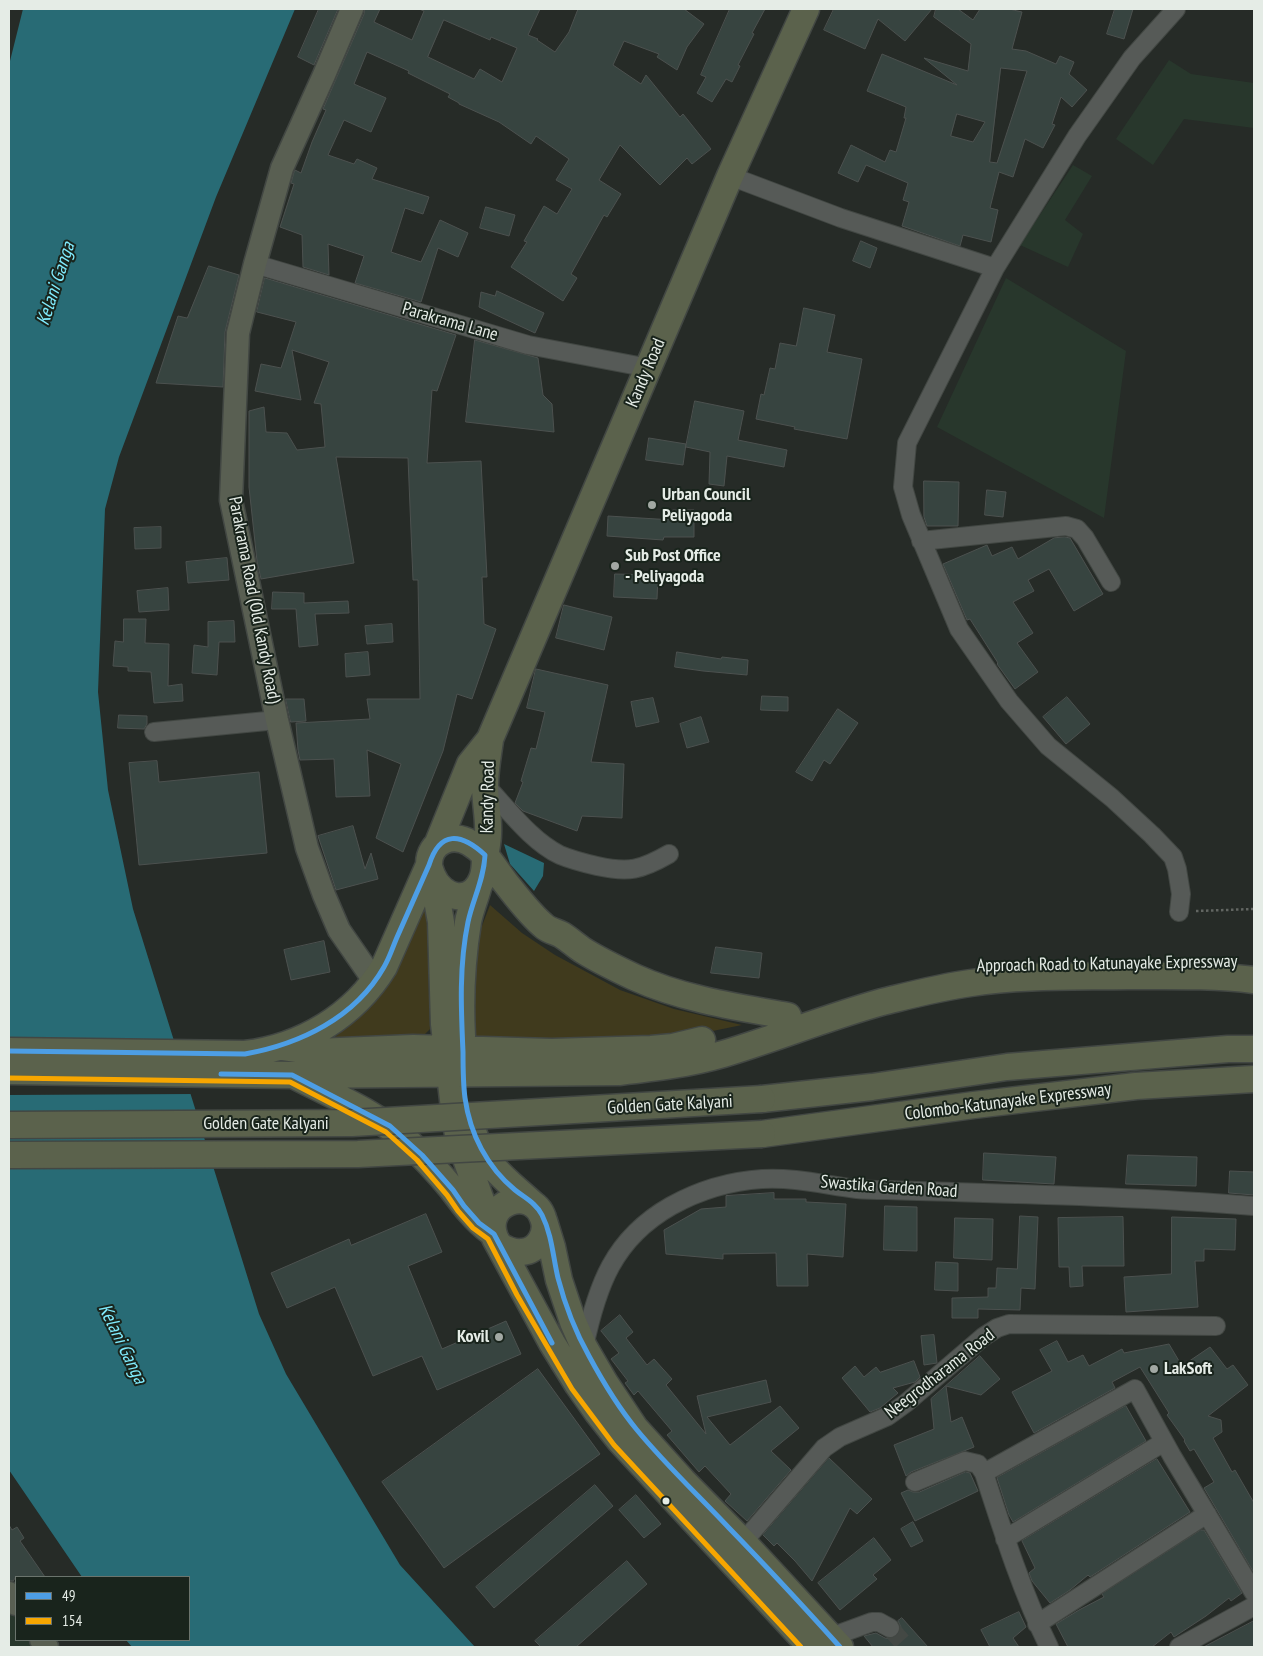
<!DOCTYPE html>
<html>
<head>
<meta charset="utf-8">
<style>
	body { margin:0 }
	#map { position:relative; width:1263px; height:1656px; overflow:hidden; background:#262b27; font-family:"PT Sans Narrow",sans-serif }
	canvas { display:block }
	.frame { position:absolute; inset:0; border:10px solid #e5ece6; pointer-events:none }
	.legend { position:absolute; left:15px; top:1576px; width:175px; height:65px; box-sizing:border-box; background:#19241c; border:1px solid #6b746d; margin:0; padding:6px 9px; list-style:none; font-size:15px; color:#e5ece6 }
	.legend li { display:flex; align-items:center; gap:10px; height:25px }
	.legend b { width:25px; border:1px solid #6b746d }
</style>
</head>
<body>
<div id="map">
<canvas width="1263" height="1656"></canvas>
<div class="frame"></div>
<ul class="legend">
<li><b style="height:6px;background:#4d9ee5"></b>49</li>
<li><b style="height:6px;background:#f7a600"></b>154</li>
</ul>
</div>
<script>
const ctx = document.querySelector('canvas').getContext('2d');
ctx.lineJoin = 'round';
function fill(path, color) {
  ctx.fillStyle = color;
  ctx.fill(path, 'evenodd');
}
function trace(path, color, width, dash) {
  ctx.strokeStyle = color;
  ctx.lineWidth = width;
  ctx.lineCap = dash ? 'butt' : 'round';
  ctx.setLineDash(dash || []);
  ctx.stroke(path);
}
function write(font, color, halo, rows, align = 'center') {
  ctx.font = font + ' "PT Sans Narrow",sans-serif';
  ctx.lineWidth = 4;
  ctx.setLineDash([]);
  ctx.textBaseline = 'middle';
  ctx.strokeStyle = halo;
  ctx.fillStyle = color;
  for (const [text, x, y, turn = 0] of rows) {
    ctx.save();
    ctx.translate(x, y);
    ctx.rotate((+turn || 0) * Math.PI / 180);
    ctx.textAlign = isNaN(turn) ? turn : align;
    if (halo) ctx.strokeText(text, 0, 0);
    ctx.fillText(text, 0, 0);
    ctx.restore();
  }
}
fill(new Path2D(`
	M1169,60L1191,74L1254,83V128L1184,119L1153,165L1116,139Z
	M1073,165L1092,176L1065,220L1083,234L1068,267L1020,245Z
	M1006,278L1126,351L1104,518L937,427Z
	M9,1605L16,1615V1640H34L39,1647H9Z`), '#28372c');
fill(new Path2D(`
	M426,895L430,1029L424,1035L332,1040L353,1020Z
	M490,905L522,933L555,955L620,990L674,1009L742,1025L683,1037L621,1042L471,1038L477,939Z`), '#403a1d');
fill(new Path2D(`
	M23,9H295L216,197L119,457L105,509L98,692L108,790L133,909L259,1314L286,1374L400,1565L475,1647H132L126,1640H189V1577H82L9,1470V65Z
	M504,844L544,863L543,876L534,891L510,864Z`), '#286b75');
fill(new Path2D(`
	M9,1039H176L193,1094L9,1095Z`), '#262b27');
const building = new Path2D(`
	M319,9H338L314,65L298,57Z
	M365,9H380L374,22L412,40L424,11L419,9H540L528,35L538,39L537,40L555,52L569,32L578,9H684L704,24L687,47L677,70L657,57L659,54L624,41L613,65L641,84L646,75L680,117L683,114L711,149L692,164L687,158L660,185L620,145L599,180L621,194L607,217L604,215L571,274L577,278L563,301L511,267L527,242L524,241L544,206L557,214L572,189L556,180L569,159L536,136L531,144L499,122L459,104V103L448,97L450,94L408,73L409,71L367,52L354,84L386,98L371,132L344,120L328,155L354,164L357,159L377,168L372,179L429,197L423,214L405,208L391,252L421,262L440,220L468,233L458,257L438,248L421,302L355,283L364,256L328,244L329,275L303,267L302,235L280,227L294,184L291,183L294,172L295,170L301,173L312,142L326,110L323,109L364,14ZM444,20L490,40L491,37L517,48L502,82L480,69L474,79L428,57Z
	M730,9H765L752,33L754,34L738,65L740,66L732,82L726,79L712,102L697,93L706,77L701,75Z
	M834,9H932L905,41L878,19L865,49L824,30Z
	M936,9H958L973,20L980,9H1009L1022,12L1012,49L1026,51L1056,64L1060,56L1074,62L1069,74L1087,90L1072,107L1061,97L1052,124L1055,125L1043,148L1025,139L1013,177L999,172L990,208L998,210L991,242L963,235L960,246L902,226L909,202L903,200L908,183L866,165L858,182L838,173L851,145L885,162L890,150L896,152L906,118H904L906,107L867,91L882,54L957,85L924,58L968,71L971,44L934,17ZM1001,68L1027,71L997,163L990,162ZM957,114L985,122L973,142L951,136Z
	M1115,9H1133L1124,39L1107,34Z
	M486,207L515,215L509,236L480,228Z
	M861,241L877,248L870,268L853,261Z
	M209,266L239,275L225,332L223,387L156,383L178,316L187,318Z
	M265,278L456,335L437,391L432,390L427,463L481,461L487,577H482L484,624L496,629L472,699L457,694L443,751L403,852L376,838L401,764L367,750L370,796L336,797L334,759L300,760L298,750L296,723L370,719L367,699H420L418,580H413L408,458L336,457L354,563L261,579L257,561L249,487V411L264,407L266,432L287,433L297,450L325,447L321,404L314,403L329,362L292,350L301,400L255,391L261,364L281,368L296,322L257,312Z
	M497,291L544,313L535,333L479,307L481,292L495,296Z
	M804,308L835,315L827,352L862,359L847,439L794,429L795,427L756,419L761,394L764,395L770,368L775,369L780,343L796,346Z
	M475,340L538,358L543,395L552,404L554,432L466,422Z
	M695,401L744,411L738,440L787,450L784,467L727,456L724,486L709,484L710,452L686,447Z
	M649,438L686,444L683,465L646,460Z
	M924,481L959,482L958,526H927L924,517Z
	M987,490L1006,492L1003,517L985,515Z
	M673,510H694V537H664L663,540L607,536L608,516L673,520Z
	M161,527V548L135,549L134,528Z
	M1065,537L1070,538L1103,594L1074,611L1049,569L1028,580L1034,591L1013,602L1033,633L1017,643L1038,672L1015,689L997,664L998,663L970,619L967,620L943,564L987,545L992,556L1012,547L1018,559L1054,538Z
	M227,558L229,580L188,583L186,562Z
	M615,574L658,575L657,599L614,597Z
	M168,588L169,610L139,612L137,591Z
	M273,592L304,593V603L348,601L349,613L315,614L318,645L299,647L296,609H272Z
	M564,605L612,617L604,650L556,638Z
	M124,619H146L145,643L169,644L168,686L182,684L183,701L154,703L151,672L128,671V667L113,666L115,641L123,642Z
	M234,621L235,642H219L217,675L192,673L194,645L208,647V622Z
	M392,624L393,642L367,644L365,626Z
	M368,652L370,675L346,677L345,654Z
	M677,652L721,659L722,657L748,660L747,675L703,671L675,667Z
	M536,669L608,685L591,762L624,764L622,818L582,816L577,831L523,811L515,803L523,782L521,781L531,748L536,749L545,712L527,708Z
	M762,696L788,697V711L761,710Z
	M1067,697L1090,724L1066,744L1043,717Z
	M653,698L659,722L636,727L631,702Z
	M286,699H304L306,721L291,722Z
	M838,709L858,723L830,764L824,760L812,781L796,772Z
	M119,715L147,716V724L144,729L118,728Z
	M701,717L709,742L687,748L680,724Z
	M157,761L159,782L259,772L267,853L139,865L129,763Z
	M353,826L365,869L371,853L378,879L336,890L318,836Z
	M324,941L330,972L291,980L284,950Z
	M716,947L762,953L759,978L711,973Z
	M984,1153L1056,1157L1054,1184L983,1180Z
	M1128,1155L1197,1157L1196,1186L1126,1184Z
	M1230,1171L1254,1172V1195L1229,1193Z
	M774,1193V1199H806V1202L846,1204L843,1257L807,1254L808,1286H777L776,1253L723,1254V1259L666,1254L664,1230L701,1209L726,1207V1196Z
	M885,1206L917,1207V1251L884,1250Z
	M426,1214L442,1252L408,1266L442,1349L506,1321L521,1354L437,1390L422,1356L373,1376L335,1287L287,1308L271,1273L349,1239L351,1245Z
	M1020,1216L1038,1217L1035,1289L1021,1288L1020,1310L978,1309V1318H952V1298L988,1297V1288H996L997,1268L1017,1269Z
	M1123,1217L1124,1266H1082L1083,1286L1070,1287L1069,1267H1059L1058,1218Z
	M1172,1217L1236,1219L1235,1250L1204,1249V1261H1195L1198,1307L1126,1312L1124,1277L1171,1274Z
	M955,1218L993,1219L992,1260L954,1258Z
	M936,1262L958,1263V1291L935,1290Z
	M620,1315L633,1332L626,1338L647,1365L654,1359L672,1379L666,1385L706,1434L697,1396L766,1380L771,1402L707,1417L730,1445L780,1406L799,1428L771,1451L791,1470L747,1521L725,1501L731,1494L705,1466L699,1472L667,1435L672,1431L638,1391L634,1395L625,1383L628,1381L611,1359L619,1353L601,1331Z
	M934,1335L937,1363L924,1365L921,1336Z
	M1057,1341L1068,1362L1083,1355L1089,1366L1122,1349L1124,1353L1169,1344L1182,1366L1210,1347L1227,1369L1233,1365L1248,1385L1208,1416L1221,1420L1222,1432L1213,1438L1232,1472L1235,1470L1254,1503V1573L1204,1488L1214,1482L1194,1449L1190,1451L1184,1441L1185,1440L1167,1415L1169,1413L1140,1367L1112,1382L1115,1388L1034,1433L1012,1392L1052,1371L1040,1350Z
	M980,1356L1000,1379L981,1395L946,1386L951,1422L962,1417L974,1447L911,1472L906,1476L894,1445L934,1429L931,1399Z
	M914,1361L920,1377L915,1382L893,1388L898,1393L880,1408L870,1412L842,1378L855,1366L864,1377L876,1367L880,1372Z
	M538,1369L600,1454L444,1568L382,1482Z
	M1126,1406L1146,1441L1013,1522L1009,1515L997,1478Z
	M829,1458L872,1499L857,1514L850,1508L812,1581L795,1561L777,1543L774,1546L763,1535Z
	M1157,1459L1190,1512L1090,1577L1088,1575L1070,1590L1050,1603L1032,1581L1029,1573L1035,1568L1022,1541Z
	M966,1472L970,1473L978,1491L915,1521L901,1493L908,1490L913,1492H919Z
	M595,1485L613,1506L494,1608L476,1587Z
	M636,1495L661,1524L644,1538L619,1510Z
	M913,1522L923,1541L911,1547L901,1529Z
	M9,1525L12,1530L17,1527L24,1538L20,1541L45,1577H16L13,1581L9,1580Z
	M1201,1530H1204L1242,1593L1231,1601L1229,1598L1206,1616L1174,1637L1171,1632L1152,1647H1068L1056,1624L1079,1610L1104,1597L1102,1594Z
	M874,1538L891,1560L873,1575L877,1579L840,1610L818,1583Z
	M627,1561L647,1584L576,1647H541L535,1641Z
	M1019,1612L1026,1627L1013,1638L1019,1647H990L981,1630Z
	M902,1618L928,1647H873L864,1636L876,1633L885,1638L890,1639L895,1637L900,1633L901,1627L898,1621Z
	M1254,1621V1647H1204Z`);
fill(building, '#374440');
trace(building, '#4c514f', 1);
trace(new Path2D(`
	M890,1628L907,1647`), '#434844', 18, [18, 9]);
const minor = new Path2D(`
	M1176,9L1132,58L1077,136L995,268L907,443L903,487L911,515L959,629L1009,701L1048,746L1112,798L1152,835L1173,857L1177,869L1181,894L1179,912
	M730,176L841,218L995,268
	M255,264L528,345L649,368
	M921,541L1066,526L1077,529L1085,538L1111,582
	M154,732L277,720
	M485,785C507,808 531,841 560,855C572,860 584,863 597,866C629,873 641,870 669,854
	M584,1347C597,1286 613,1239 671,1206C698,1191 731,1181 762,1179C794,1177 825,1185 857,1189C867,1190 877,1190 887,1190C1010,1194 1132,1196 1254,1206
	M984,1473L1135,1389L1172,1456L1254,1593
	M915,1482L965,1461L978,1464L984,1473C1003,1532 1022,1592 1049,1647
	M1005,1539L1164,1442
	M743,1542L824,1448L840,1437L888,1416L906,1403L983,1337L997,1328L1009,1324L1216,1326
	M1037,1624L1207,1514
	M831,1637L872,1622H879L890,1628
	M1179,1647L1254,1606`);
const major = new Path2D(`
	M352,9L324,75L282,168L255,264L238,333L231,500L277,720L307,848L324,895L339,930L375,982
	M9,1593L16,1604
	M41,1640L47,1647`);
const highway = new Path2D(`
	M490,740C488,755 485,770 485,785C485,802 489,818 488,834C488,842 486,849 485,857C485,864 485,872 482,879C471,906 442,899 432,875C431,872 429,868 429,864C429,842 452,832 470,843C486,852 494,868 505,882C517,897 530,915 545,927C550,931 557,932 562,935C570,940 576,946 584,951C600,961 617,969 634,977C682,999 736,1007 788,1016
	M438,843L470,764L490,739L730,176L806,9
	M433,878L441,922L444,1024L456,1125L460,1142L493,1234
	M462,1036C460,999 462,959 468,922C470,911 475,899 478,888
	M282,1047L316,1052L413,1048L552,1052L651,1049L673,1047L702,1040
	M9,1051L245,1054C302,1047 354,1016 384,967L429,865
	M9,1071L292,1075L619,1072C654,1068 689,1064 723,1054C776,1038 828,1017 882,1002C911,995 941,987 971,983C1023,975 1077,977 1129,976C1171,976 1213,975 1254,980
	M295,1076C333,1096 375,1112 407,1141C423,1156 438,1172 452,1189C464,1205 474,1219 490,1231
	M762,1099L872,1087L1007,1067L1228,1049H1254
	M472,1129C484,1166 508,1181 535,1206
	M762,1134L974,1105L1136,1086L1254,1079
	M544,1221L552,1247L559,1280L573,1322L584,1347L605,1383L635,1428L683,1481L743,1542L840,1647
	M500,1246C507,1250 513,1253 522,1252C538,1251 549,1233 543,1218C532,1185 481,1202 495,1238L552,1343L578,1385L597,1412L620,1441L811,1647`);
trace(minor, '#424743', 20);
trace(major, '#424743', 25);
trace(highway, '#424743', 29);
trace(new Path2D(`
	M1196,911L1254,909`), '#626662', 2.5, [2.5, 2.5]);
trace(minor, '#565a57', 18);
trace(major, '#595f52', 22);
trace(highway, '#5b624c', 26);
const highwayBridge = new Path2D(`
	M9,1125L352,1123L762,1099
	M9,1155L358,1154L762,1134`);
trace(highwayBridge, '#424743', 29, []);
trace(highwayBridge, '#5b624c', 26);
trace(new Path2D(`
	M9,1051L245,1054C300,1044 355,1018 384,967C390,957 393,946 398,935C408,912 419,888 429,865C440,830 461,833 485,855C484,879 473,899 468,922C459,965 461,1009 463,1052C463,1068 463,1083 465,1098C470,1134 487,1167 515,1190C525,1198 536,1203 542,1215C552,1235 553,1257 558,1278C565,1305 575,1331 589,1356C603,1382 618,1407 637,1430C665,1464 698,1495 729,1528C767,1567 804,1607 840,1647
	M221,1074L292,1075L390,1126L422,1155L453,1190L464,1206L479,1223L494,1234L552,1343`), '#4d9ee5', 5);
trace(new Path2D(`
	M9,1078L290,1082L386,1132L417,1160L447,1195L458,1211L473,1228L488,1239L517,1295L572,1389L614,1445L801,1647`), '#f7a600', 5);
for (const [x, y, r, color] of [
	[652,505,5,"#a2a8a3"],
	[615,566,5,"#a2a8a3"],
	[499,1337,5,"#a2a8a3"],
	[1154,1369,5,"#a2a8a3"],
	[666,1501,4.5,"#e5ece6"]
]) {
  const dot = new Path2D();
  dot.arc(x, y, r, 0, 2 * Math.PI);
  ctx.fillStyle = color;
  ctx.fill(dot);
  trace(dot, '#19241c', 2);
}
write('18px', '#e5ece6', '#19241c', [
	["Parakrama Lane",450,322,16],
	["Kandy Road",646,373,-67],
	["Parakrama Road (Old Kandy Road)",254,600,79],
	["Kandy Road",488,797,-89],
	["Approach Road to Katunayake Expressway",1107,964,-1],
	["Colombo-Katunayake Expressway",1008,1102,-7],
	["Golden Gate Kalyani",670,1105,-3],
	["Golden Gate Kalyani",266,1124],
	["Swastika Garden Road",889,1187,4],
	["Neegrodharama Road",940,1374,-38]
]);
write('bold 18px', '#e5ece6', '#19241c', [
	["Urban Council",662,495],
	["Peliyagoda",662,516],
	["Sub Post Office",625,556],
	["- Peliyagoda",625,577],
	["Kovil",489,1337,"right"],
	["LakSoft",1164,1369]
], 'left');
write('italic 19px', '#80ecfe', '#19241c', [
	["Kelani Ganga",56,284,-72],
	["Kelani Ganga",122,1344,64]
]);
</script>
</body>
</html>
